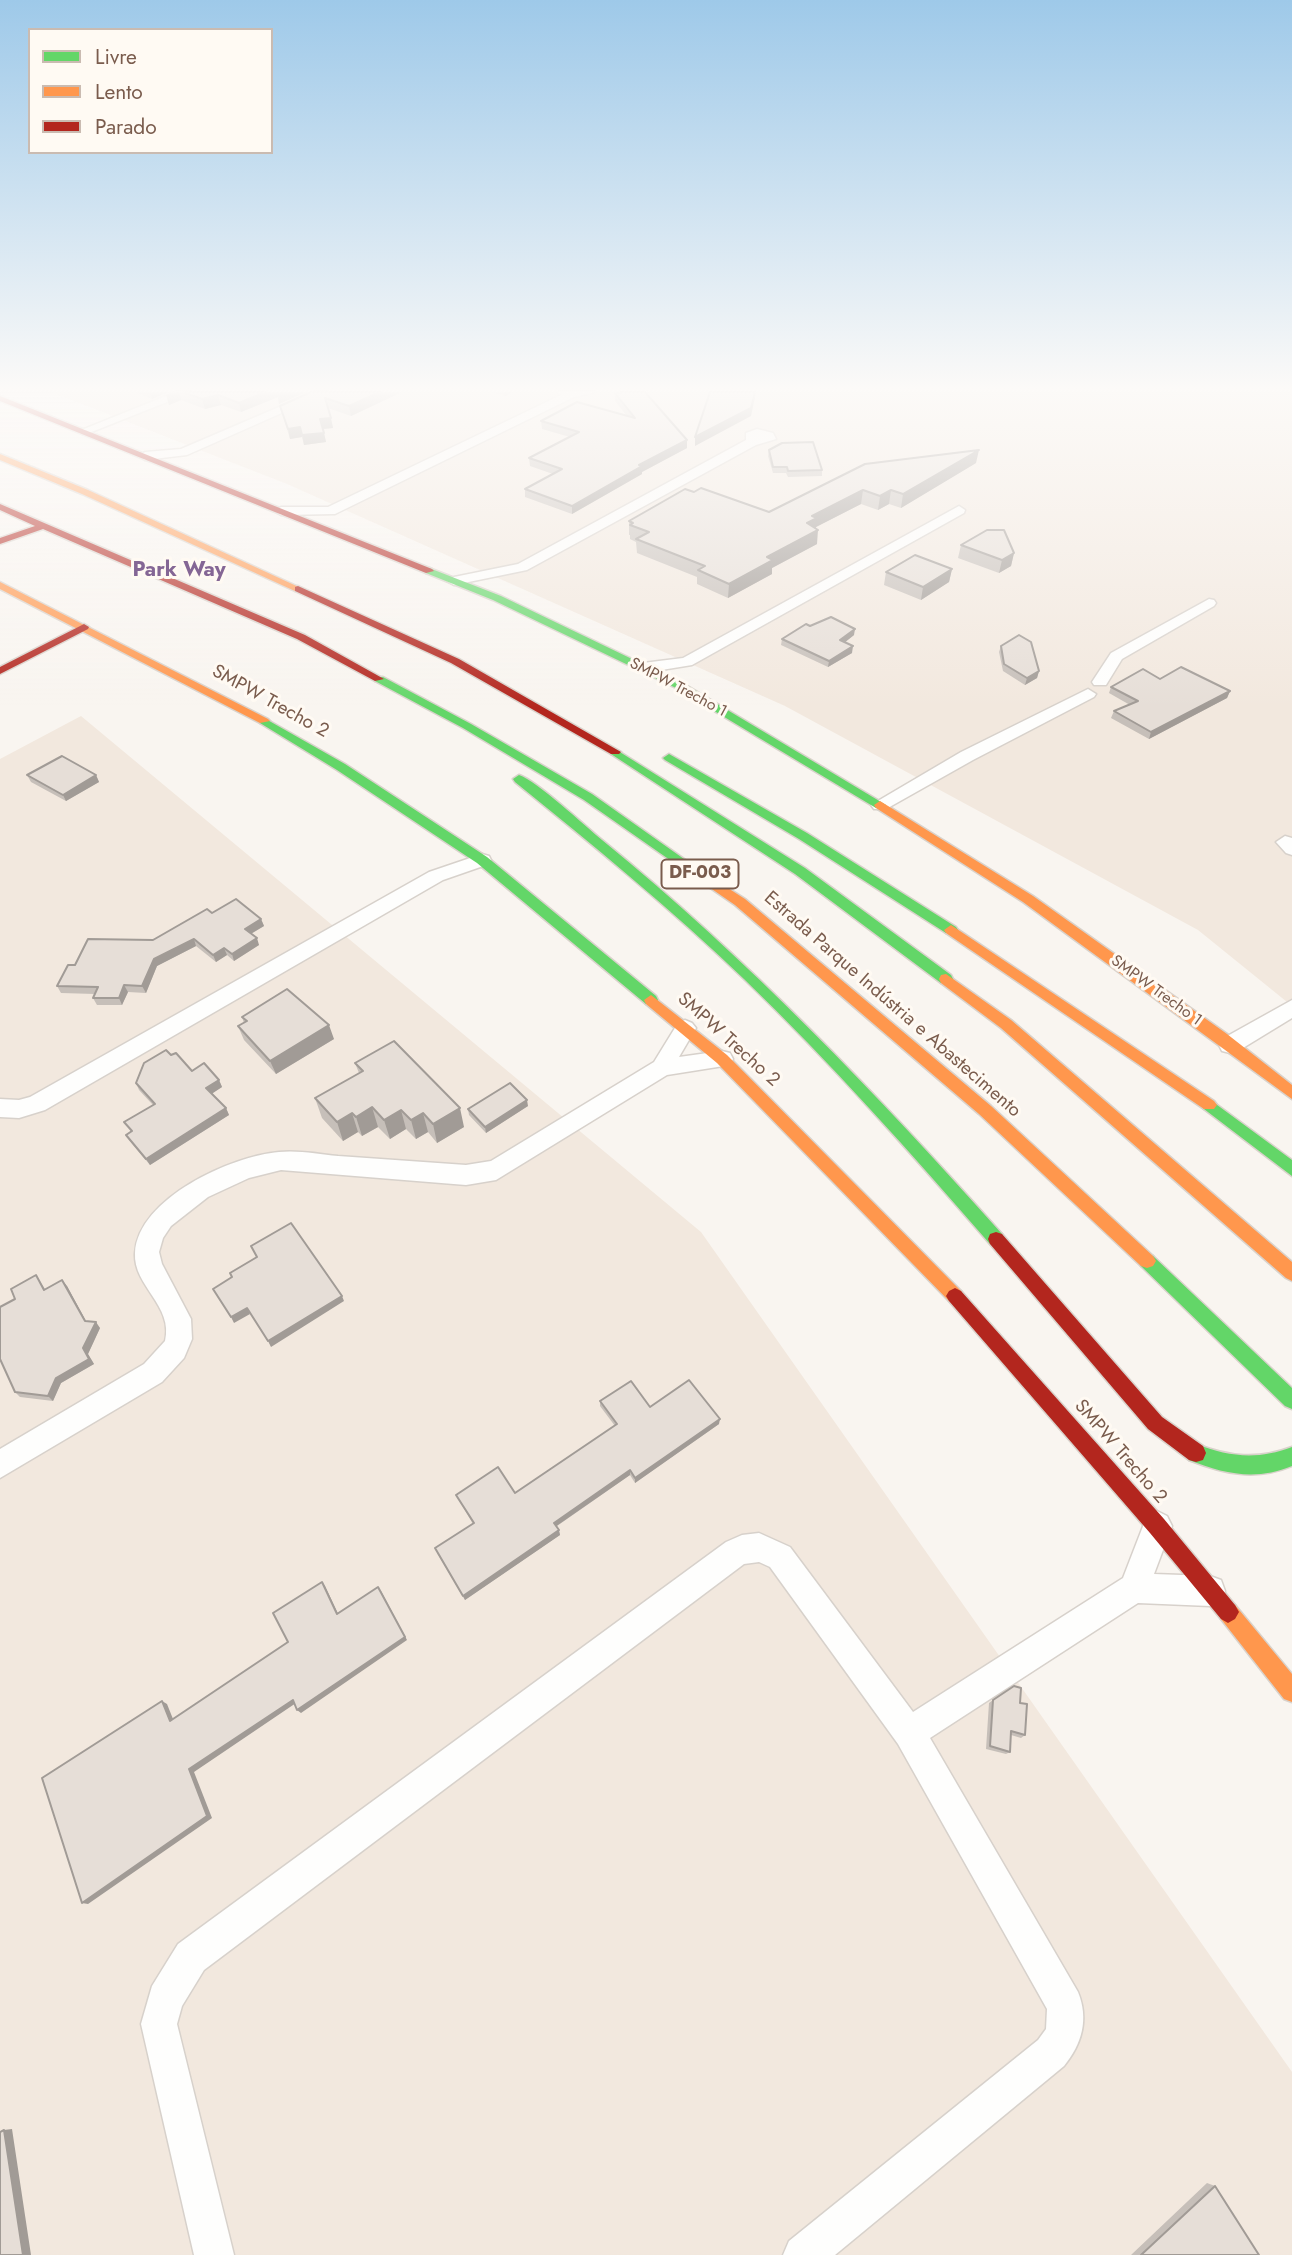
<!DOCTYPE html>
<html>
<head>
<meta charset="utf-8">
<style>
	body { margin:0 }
	#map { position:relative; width:1292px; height:2255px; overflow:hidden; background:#f9f5f0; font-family:Jost,sans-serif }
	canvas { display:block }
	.legend { position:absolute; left:28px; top:28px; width:245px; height:126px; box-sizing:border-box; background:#fffaf3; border:2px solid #cabbb1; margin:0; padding:9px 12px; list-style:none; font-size:21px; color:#7a5c4d }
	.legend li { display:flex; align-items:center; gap:14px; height:35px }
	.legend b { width:35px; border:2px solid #cabbb1 }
</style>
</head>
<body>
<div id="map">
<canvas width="1292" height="2255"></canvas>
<ul class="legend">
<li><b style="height:9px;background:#63d668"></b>Livre</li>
<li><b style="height:9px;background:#ff974d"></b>Lento</li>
<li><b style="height:9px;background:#b3261e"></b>Parado</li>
</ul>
</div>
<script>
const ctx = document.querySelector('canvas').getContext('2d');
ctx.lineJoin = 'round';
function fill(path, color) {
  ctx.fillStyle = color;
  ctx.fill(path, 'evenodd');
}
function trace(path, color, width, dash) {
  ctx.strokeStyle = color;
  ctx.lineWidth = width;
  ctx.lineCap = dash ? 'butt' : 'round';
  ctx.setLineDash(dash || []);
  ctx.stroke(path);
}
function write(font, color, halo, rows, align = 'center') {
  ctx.font = font + ' Jost,sans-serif';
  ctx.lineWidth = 6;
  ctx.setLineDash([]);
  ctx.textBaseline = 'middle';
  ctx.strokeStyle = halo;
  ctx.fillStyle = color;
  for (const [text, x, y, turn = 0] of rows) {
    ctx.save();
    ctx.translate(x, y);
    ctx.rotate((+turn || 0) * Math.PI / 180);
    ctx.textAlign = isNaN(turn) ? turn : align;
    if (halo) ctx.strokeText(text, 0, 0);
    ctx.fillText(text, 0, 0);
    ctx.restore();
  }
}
fill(new Path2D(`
	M51,392H1292V1006L1198,930L785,706L287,484Z
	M81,716L701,1232L1292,2072V2255H0V759Z`), '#f2e8de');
const street = new Path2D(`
	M176,392H192L89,433L79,431Z
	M314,392H329L187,455L145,460L139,456L145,452L181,449Z
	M558,392H596L574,397L335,514L281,515L275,511L281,507H328L561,395Z
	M757,429L773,433L776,439L756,445L527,570L454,585L447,581L454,577L518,564L746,440V433Z
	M959,506L965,510L964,513L692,665L643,673L635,668L643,663L683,658Z
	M1209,599L1214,600L1216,603L1214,606L1122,659L1106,685H1094L1092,682L1111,653Z
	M1088,689L1096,694L1094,697L973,760L886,809H874L871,805L961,752Z
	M1285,836L1292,838V855L1286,853L1276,842Z
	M482,854L489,856L491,860L489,864L443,880L45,1110L19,1118L0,1117V1099L19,1100L30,1097L429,872Z
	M1292,1000V1018L1238,1051L1230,1053L1222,1051L1219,1045L1222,1039Z
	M685,1020L692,1023L696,1028L679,1057L722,1051L730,1053L733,1059L730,1065L667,1075L496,1180L466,1185L281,1170L249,1178L208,1197L171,1226L163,1238L159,1252L162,1264L191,1319L192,1339L184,1358L162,1382L0,1478V1449L144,1364L165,1341C174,1306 133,1286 135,1253C138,1198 232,1156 279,1152C298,1150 319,1154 338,1156C381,1159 423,1162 466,1165L491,1161L654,1062L678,1023Z
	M1157,1511L1167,1516L1172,1526L1154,1574L1210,1576L1221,1580L1225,1591L1221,1602L1210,1606L1138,1603L930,1738L1078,1992C1089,2019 1082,2044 1064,2066L835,2255H783L789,2241L1038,2040L1046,2029L1047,2009L898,1744L770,1567L759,1562L744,1564L204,1970L182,2006L177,2024L234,2255H194L141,2024L152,1986L178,1944L726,1542L742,1535L759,1533L790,1547L913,1712L1123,1578L1147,1516Z`);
const fast = new Path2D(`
	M429,568L501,596L684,684L886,805L880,809L876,808L676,688L493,600L426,573V569Z
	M375,677H383L471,724L592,794L701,871L700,874H690L584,800L463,728L375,681Z
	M264,718L345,764L487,857L656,996L658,1000L656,1004H646L477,863L337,770L260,723V719Z
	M615,749L805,868L951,975L953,979L951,983H941L795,874L611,754V750Z
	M669,754L807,833L956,927L958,930L956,933H946L799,839L665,760L663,758Z
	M519,775C537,781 585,826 602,840C748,959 877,1094 1002,1234L1004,1239L1002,1244L996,1246L990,1244C911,1153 831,1063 744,979C671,909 593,845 515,782L513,779Z
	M1209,1099L1292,1160V1176L1204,1109L1201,1105L1204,1101Z
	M1147,1254L1153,1256L1292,1388V1409L1285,1406L1141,1266L1138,1261L1141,1256Z
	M1196,1444C1229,1457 1258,1460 1292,1447V1466C1256,1481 1224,1474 1189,1460L1186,1453L1189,1446Z`);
const slow = new Path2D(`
	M0,454L88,490L303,589L295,591L82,494L0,460Z
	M0,582L268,719L270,721L260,723L0,589Z
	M880,801L1033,896L1227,1034L1292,1085V1099L1023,902L876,808L874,805Z
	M695,867L745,899L991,1106L1153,1256L1156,1261L1153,1266L1147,1268L1141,1266L979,1114L735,905L690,874V868Z
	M951,925L1214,1101L1217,1105L1214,1109H1204L946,933L944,930Z
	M946,974L1011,1020L1292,1262V1281L1286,1278L1001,1028L941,983L939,979L941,975Z
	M651,995L727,1055L961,1291L964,1296L961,1301L955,1304L949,1301L717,1063L646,1004L644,1000Z
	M1228,1601L1235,1605L1292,1674V1702L1284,1699L1221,1619L1217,1612L1221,1605Z`);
const jam = new Path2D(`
	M0,396L432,569L434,571L426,573L0,401Z
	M0,504L305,635L384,679L375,681L297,639L43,529L0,544V538L35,526L0,510Z
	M298,586L459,659L621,752L619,754H611L451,663L295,591V587Z
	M84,624L89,627L88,629L0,674V667Z
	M996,1232L1002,1234L1162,1417L1203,1446L1206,1453L1203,1460L1196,1462L1189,1460L1148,1429L990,1244L988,1239L990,1234Z
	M955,1288L961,1291L1164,1519L1235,1605L1239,1612L1235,1619L1228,1623L1221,1619L1150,1533L949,1301L946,1296L949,1291Z`);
trace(street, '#d7d1cb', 3);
trace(fast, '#d9d2cb', 3);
trace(slow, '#d9d2cb', 3);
trace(jam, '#d9d2cb', 3);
fill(street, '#fefefd');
fill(fast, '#63d668');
fill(slow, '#ff974d');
fill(jam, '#b3261e');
fill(new Path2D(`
	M135,392H168L152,399Z
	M172,392H306L279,404L278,397L241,412L221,405L205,409L181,400L169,405Z
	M311,392H402L351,416L328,408L333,428L323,429L326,442L304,445L302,437L290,439L280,406Z
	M491,392H513L505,396Z
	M615,393L687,440V448L642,472V474L572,514L525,497V489L553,474L530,466L529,458L570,437L542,429L541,421L627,416L615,401Z
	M769,450L822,470V476L788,477L786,473H773L768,456Z
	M976,463L901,508L889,504L878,510L861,504L816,527L817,544L772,568V574L728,598L697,584V577L637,553L636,542L630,539V535H629V521L769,512Z
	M961,545L1014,553L1011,566L999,573L958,558Z
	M952,569L949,582L921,600L884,585L886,572Z
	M810,626L854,635L845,642L852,653L828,667L781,645L782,639Z
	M1001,646L1039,671L1037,678L1025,685L1003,671L999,652Z
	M1160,679L1230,691L1227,698L1149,739L1111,718L1114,711L1130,705L1109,693L1111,687Z
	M27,775H96L99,782L66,801L31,782Z
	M261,919L264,926L251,934L259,945L234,961L227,955L216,962L196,946L157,966L146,993L128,992L122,1005H97L93,998L95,994L61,993L57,986L75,965L153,940Z
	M242,1017L334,1039L276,1074L244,1040L238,1026L244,1023Z
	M355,1063L464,1127L437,1143L428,1132L416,1139L406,1129L390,1139L378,1127L362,1136L358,1132L343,1141L322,1118L315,1098L359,1073Z
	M192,1071L219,1080L222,1087L212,1093L226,1108L229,1115L150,1165L130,1141L126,1135L131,1131L124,1122L153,1105L139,1090L136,1083Z
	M528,1106L486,1133L469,1115L468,1109Z
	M36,1275L45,1289L67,1286L86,1321L100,1328L88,1354L94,1364L61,1383L53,1401L20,1397L15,1392V1299Z
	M600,1401L650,1407L719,1424L635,1483L630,1475L557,1526L560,1535L465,1600L437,1553L473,1524L456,1495L515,1493L615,1426L600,1406Z
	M993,1700L1020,1703L1025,1735L1021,1738L1011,1735L1010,1752L1006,1754L986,1749L989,1703Z
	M1207,2183L1215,2186L1259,2255H1131Z`), '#c6bfb9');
fill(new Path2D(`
	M150,392H168L152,399Z
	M175,392H179L181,400L169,405L166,395Z
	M265,392H306L279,404L278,397L241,412L239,403Z
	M380,392H402L351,416L349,406Z
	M504,392H513L505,396Z
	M755,392V397L751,416L695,446V437Z
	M218,395L221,405L205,409L202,399Z
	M331,418L333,428L322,429L320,419Z
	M300,427L302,437L290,439L288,429Z
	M324,433L326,442L304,445L302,435Z
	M687,440V448L642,472V474L572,514V506L639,465Z
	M979,450L976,463L901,508L903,494Z
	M863,490L861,504L816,527L815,532L818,530L817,544L772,568V574L728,598L729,584L767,557L807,523L812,516Z
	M891,490L889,504L878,510L880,496Z
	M1014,553L1011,566L999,573L1002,560Z
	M952,569L949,582L921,600L923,587Z
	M855,629L854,635L839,647L840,640Z
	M853,646L852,653L828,667L829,661Z
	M1039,671L1037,678L1025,685L1027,678Z
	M1230,691L1227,698L1149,739L1151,732Z
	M96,775L99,782L66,801L63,795Z
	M261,919L264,926L247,936L245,929Z
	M257,938L259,945L234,961L232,954Z
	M194,939L196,946L157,966L146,993L142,986L154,959Z
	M224,948L227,955L216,962L213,955Z
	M124,985L128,992L122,1005L119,998Z
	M329,1025L334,1039L276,1074L270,1061Z
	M219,1080L222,1087L210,1095L206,1088Z
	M527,1100L528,1106L486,1133L485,1127Z
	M372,1107L378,1127L362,1136L356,1117Z
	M226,1108L229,1115L150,1165L146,1159Z
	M460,1108L464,1127L437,1143L433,1124Z
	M401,1110L406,1129L390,1139L384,1120Z
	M352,1113L358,1132L343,1141L337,1122Z
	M423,1113L428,1132L416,1139L411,1120Z
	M62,1280L67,1286L89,1327L85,1321Z
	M342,1296L344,1301L271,1347L268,1341Z
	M247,1308L250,1314L234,1323L231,1317Z
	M96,1322L100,1328L88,1354L94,1364L61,1383L53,1401L48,1396L56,1378L83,1348Z
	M720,1419L719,1424L635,1483V1478Z
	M630,1470V1475L555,1527L554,1523Z
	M559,1530L560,1535L465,1600L463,1596Z
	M322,1582L325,1586L340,1618L337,1614Z
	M381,1591L407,1640L301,1713L297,1710Z
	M293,1700L296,1703L194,1772L212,1818L88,1904L82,1903L189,1769Z
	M162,1701L167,1704L175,1724L170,1721Z
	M12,2129L31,2255H23L4,2130Z`), '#a19b96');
const building = new Path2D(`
	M183,392H265L239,403L218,395L202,399Z
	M311,392H380L349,406L325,398L331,418L320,419L324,433L302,435L300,427L288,429L280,406Z
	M623,392H645L687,440L639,465L642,466L572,506L525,489L562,469L529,458L579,432L541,421L577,402L635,418L615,393Z
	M710,392H755L751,408L695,437Z
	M813,442L822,470L788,471L787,467H773L769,450L782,443Z
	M979,450L903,494L891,490L880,496L863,490L812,516L817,518L807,523L818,530L767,557L773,560L729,584L698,570L705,566L636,539L649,532L630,525L633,523L629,521L685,489L694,492L701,488L769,512L865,464Z
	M987,530H1004L1014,553L1002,560L961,545Z
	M915,555L952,569L923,587L886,572Z
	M831,617L855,629L840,640L853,646L829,661L782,639L806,624L810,626Z
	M1019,635L1031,642L1039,671L1027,678L1004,664L1001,646Z
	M1181,667L1230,691L1151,732L1114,711L1138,701L1111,687L1143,669L1160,679Z
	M62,756L96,775L63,795L27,775Z
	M236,899L261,919L245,929L257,938L232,954L224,948L213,955L194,939L154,959L142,986L124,985L119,998H93L98,987L57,986L68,965H75L88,939L153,940L207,909L212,913Z
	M287,989L329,1025L270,1061L238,1026L247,1021L242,1017Z
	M394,1041L460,1108L433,1124L423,1113L411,1120L401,1110L384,1120L372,1107L356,1117L352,1113L337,1122L315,1098L363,1071L355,1063Z
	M166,1050L171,1055L176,1053L192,1071L204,1063L219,1080L206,1088L226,1108L146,1159L126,1135L132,1131L124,1122L155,1104L136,1083L144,1063Z
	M510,1083L527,1100L485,1127L468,1109Z
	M291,1223L342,1296L268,1341L247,1308L231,1317L213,1289L232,1277L230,1273L257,1257L251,1246Z
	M36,1275L44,1290L62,1280L85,1321L96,1322L83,1348L89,1359L56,1378L48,1396L15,1392L0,1359V1307L15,1299L11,1289Z
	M689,1380L720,1419L635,1478L630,1470L554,1523L559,1530L463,1596L435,1548L474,1523L456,1495L498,1467L515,1493L617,1424L600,1401L631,1381L650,1407Z
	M322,1582L337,1614L378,1587L405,1637L297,1710L293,1700L189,1769L207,1816L82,1903L42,1778L162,1701L170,1721L288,1642L273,1613Z
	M1014,1686L1021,1688L1020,1703L1027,1704L1025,1735L1011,1731L1010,1752L990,1746L993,1700Z
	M4,2130L23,2255H0V2132Z
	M1215,2186L1259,2255H1141Z`);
fill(building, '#e6ded7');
trace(building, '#a19b96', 2);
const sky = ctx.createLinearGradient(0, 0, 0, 708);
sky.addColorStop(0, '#9ec9e9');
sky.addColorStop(0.55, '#fcfaf8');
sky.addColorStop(1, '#fcfaf800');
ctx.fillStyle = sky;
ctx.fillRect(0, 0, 1292, 708);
write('16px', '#7a5c4d', '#fffaf3', [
	["SMPW Trecho 1",678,688,28],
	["SMPW Trecho 1",1156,991,36]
]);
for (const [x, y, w] of [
	[700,874,77]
]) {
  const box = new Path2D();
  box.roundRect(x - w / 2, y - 14.5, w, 29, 5);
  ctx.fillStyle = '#fffaf3';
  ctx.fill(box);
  trace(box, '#7a5c4d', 2);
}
write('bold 18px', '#7a5c4d', null, [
	["DF-003",700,874]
]);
write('19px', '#7a5c4d', '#fffaf3', [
	["SMPW Trecho 2",270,702,29],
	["Estrada Parque Indústria e Abastecimento",892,1005,41],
	["SMPW Trecho 2",728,1040,42],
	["SMPW Trecho 2",1120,1452,49]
]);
write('bold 21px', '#846695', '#fffaf3', [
	["Park Way",179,571]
]);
</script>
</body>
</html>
